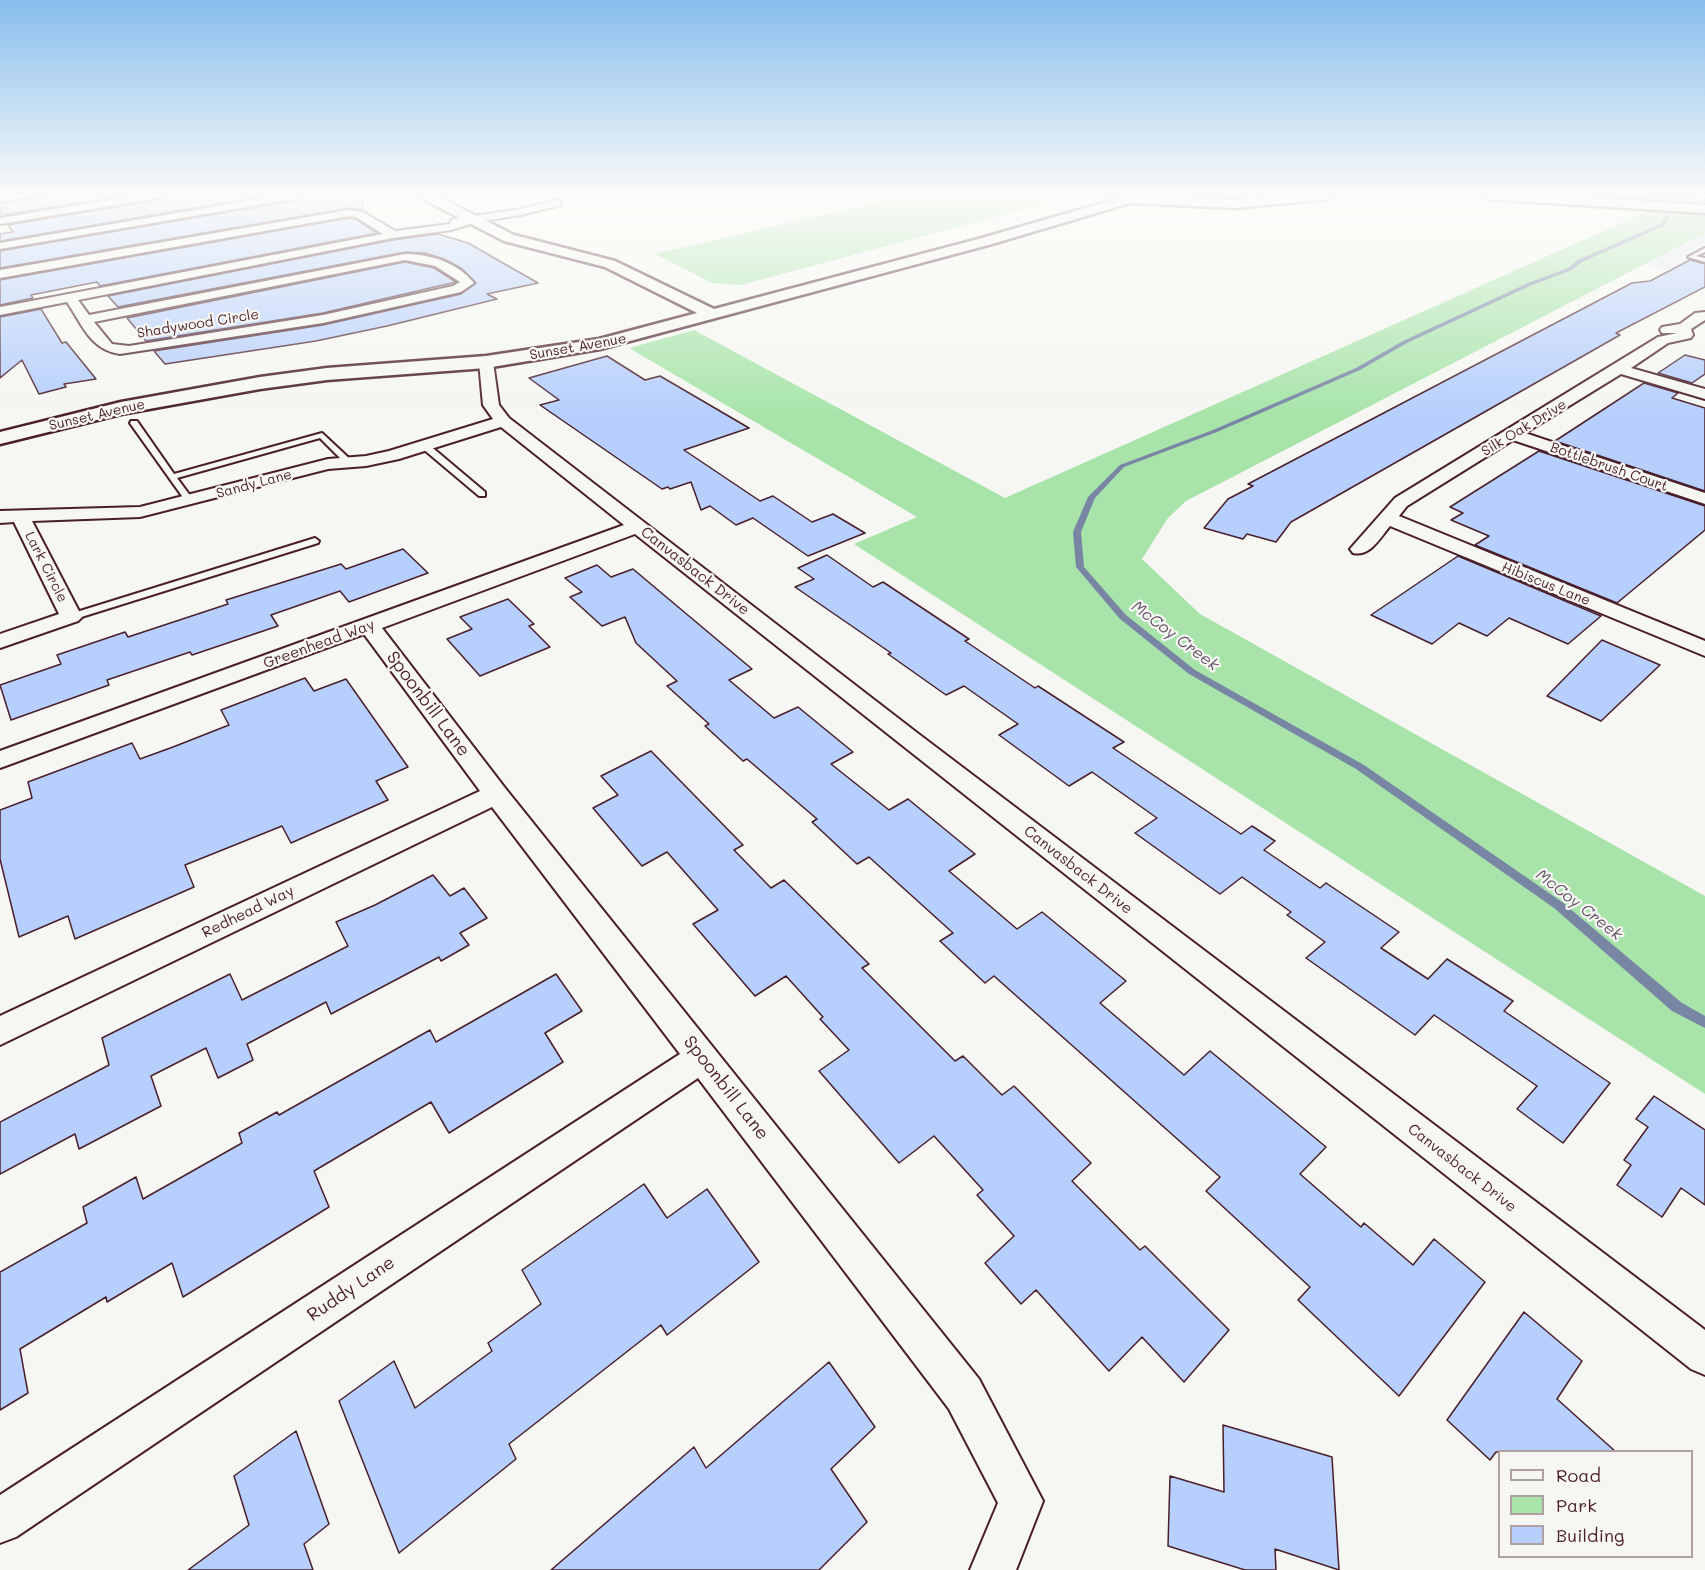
<!DOCTYPE html>
<html>
<head>
<meta charset="utf-8">
<style>
	body { margin:0 }
	#map { position:relative; width:1705px; height:1570px; overflow:hidden; background:#f6f6f2; font-family:Mali,sans-serif }
	canvas { display:block }
	.legend { position:absolute; left:1498px; top:1450px; width:195px; height:108px; box-sizing:border-box; background:#f6f6f2; border:2px solid #b1a0a2; margin:0; padding:8px 10px; list-style:none; font-size:18px; color:#4a1f2b }
	.legend li { display:flex; align-items:center; gap:12px; height:30px }
	.legend b { width:30px; border:2px solid #b1a0a2 }
</style>
</head>
<body>
<div id="map">
<canvas width="1705" height="1570"></canvas>
<ul class="legend">
<li><b style="height:8px;background:#f6f6f2"></b>Road</li>
<li><b style="height:16px;background:#a8e4aa"></b>Park</li>
<li><b style="height:16px;background:#b6cffd"></b>Building</li>
</ul>
</div>
<script>
const ctx = document.querySelector('canvas').getContext('2d');
ctx.lineJoin = 'round';
function fill(path, color) {
  ctx.fillStyle = color;
  ctx.fill(path, 'evenodd');
}
function trace(path, color, width, dash) {
  ctx.strokeStyle = color;
  ctx.lineWidth = width;
  ctx.lineCap = dash ? 'butt' : 'round';
  ctx.setLineDash(dash || []);
  ctx.stroke(path);
}
function write(font, color, halo, rows, align = 'center') {
  ctx.font = font + ' Mali,sans-serif';
  ctx.lineWidth = 4.5;
  ctx.setLineDash([]);
  ctx.textBaseline = 'middle';
  ctx.strokeStyle = halo;
  ctx.fillStyle = color;
  for (const [text, x, y, turn = 0] of rows) {
    ctx.save();
    ctx.translate(x, y);
    ctx.rotate((+turn || 0) * Math.PI / 180);
    ctx.textAlign = isNaN(turn) ? turn : align;
    if (halo) ctx.strokeText(text, 0, 0);
    ctx.fillText(text, 0, 0);
    ctx.restore();
  }
}
fill(new Path2D(`
	M1534,195H1705V205Z
	M1705,233V279L1645,264Z`), '#e3eaf5');
fill(new Path2D(`
	M908,195H1077L741,285L712,283L655,254Z
	M1655,208L1705,212V233L1186,501L1168,518L1142,559L1200,614L1705,896V1094L854,544L917,517L629,348L694,330L1005,498Z`), '#a8e4aa');
fill(new Path2D(`
	M1666,214L1670,215L1664,226L1582,262L1572,270L1532,285L1407,343L1360,370L1217,432L1124,467L1095,498L1081,532L1084,567L1126,615L1195,670L1364,765L1562,902L1682,1003L1705,1016V1028L1672,1011L1554,908L1356,769L1189,674L1120,619L1076,567L1073,532L1088,497L1120,465L1213,430L1356,368L1403,341L1528,283L1568,268L1578,260L1660,224Z`), '#7886a4');
const building = new Path2D(`
	M57,195H130L2,215L0,212V203Z
	M165,195H271L0,241V234L13,232L8,225L158,200Z
	M306,195H362L363,210L349,208L0,268V251L299,200Z
	M349,218L355,219L377,233L100,286L97,282L31,295L33,298L0,305V280Z
	M438,234L468,243L538,283L487,294L497,299L387,326L316,341L165,364L154,351L323,325L461,294L476,283L461,268L444,259L425,253L405,252L118,307L108,296L393,240Z
	M1690,260L1705,264V287L1616,333L1620,335L1291,522L1276,542L1247,534L1243,539L1204,528L1228,499L1253,486L1248,484L1632,283L1650,281Z
	M405,262L434,268L456,282L323,313L146,341L127,318Z
	M41,309L62,343L66,342L96,379L64,384L66,387L39,394L22,360L0,378V317Z
	M1685,355L1705,360V374L1692,383L1658,373Z
	M607,356L645,380L660,376L749,428L684,450L760,501L773,496L812,522L833,514L865,533L808,556L753,518L736,525L710,506L701,510L691,482L670,489L668,487L662,489L540,405L559,400L529,378Z
	M1644,383L1678,393L1672,398L1705,408V491L1555,441Z
	M1539,451L1705,506V530L1617,603L1475,545L1489,536L1451,520L1463,513L1450,507Z
	M403,549L428,573L349,602L340,591L271,615L278,626L192,655L190,652L107,680L109,685L11,720L0,685L61,664L57,655L125,632L128,637L228,604L226,600L341,564L346,569Z
	M827,555L873,587L883,582L969,639L965,641L1035,688L1038,686L1124,742L1113,748L1241,834L1252,826L1275,841L1264,850L1320,888L1326,883L1399,932L1381,948L1428,979L1447,959L1513,1001L1504,1011L1610,1083L1563,1143L1517,1109L1537,1086L1434,1015L1415,1035L1306,958L1325,942L1287,915L1291,912L1242,877L1220,894L1135,833L1157,818L1092,772L1069,786L999,735L1018,724L964,686L946,695L888,654L891,653L795,587L814,579L798,568Z
	M1458,556L1601,616L1568,644L1509,618L1487,636L1459,623L1432,644L1371,615Z
	M597,565L611,577L633,569L752,669L729,680L774,718L798,707L853,752L831,764L889,810L908,799L975,854L949,871L1017,929L1042,912L1126,981L1100,1003L1184,1075L1210,1051L1326,1147L1300,1174L1361,1227L1364,1223L1413,1265L1434,1239L1485,1282L1399,1396L1298,1300L1310,1287L1206,1191L1220,1177L994,976L985,983L940,941L953,933L869,857L857,864L812,822L817,819L747,759L743,761L705,726L709,724L667,686L677,681L636,643L625,617L602,626L570,597L582,592L565,578Z
	M508,599L534,624L529,626L550,647L480,676L447,639L472,629L460,617Z
	M1602,640L1660,665L1601,721L1547,696Z
	M305,678L314,691L346,679L408,767L376,781L388,800L291,843L282,826L185,865L194,887L75,939L68,916L19,937L0,859V810L32,798L28,782L132,743L140,759L173,747L229,725L221,710Z
	M651,751L743,845L734,850L771,888L784,880L869,964L862,968L955,1061L963,1056L1002,1095L1014,1086L1091,1163L1072,1181L1140,1250L1145,1246L1229,1330L1184,1382L1142,1337L1109,1371L1036,1290L1021,1304L985,1263L1014,1236L977,1195L983,1190L934,1136L899,1163L819,1071L849,1050L820,1019L823,1017L786,976L755,996L693,924L718,910L667,852L642,866L593,808L618,795L601,776Z
	M433,875L450,896L464,888L487,918L460,933L469,945L441,961L439,957L331,1014L326,1002L247,1044L253,1060L218,1078L206,1048L151,1076L161,1106L79,1149L75,1134L0,1174V1122L109,1065L102,1038L230,974L242,1000L348,946L336,922L375,905Z
	M556,974L582,1011L545,1033L563,1062L449,1133L431,1102L314,1171L329,1207L183,1297L172,1263L107,1302L106,1297L20,1349L28,1393L0,1410V1272L87,1223L83,1207L136,1177L143,1199L242,1143L239,1133L277,1112L279,1115L430,1030L436,1042Z
	M1654,1096L1705,1130V1205L1681,1188L1662,1217L1617,1185L1631,1165L1624,1160L1648,1127L1636,1119Z
	M644,1184L667,1218L707,1189L759,1262L667,1335L661,1325L509,1444L516,1459L399,1553L339,1401L394,1361L415,1408L492,1351L488,1343L541,1304L522,1270Z
	M1524,1312L1582,1361L1557,1399L1616,1452H1496L1490,1460L1447,1420Z
	M829,1362L875,1427L831,1469L867,1522L819,1570H551L694,1447L706,1468Z
	M1223,1425L1332,1457L1339,1570L1275,1549L1276,1570H1245L1168,1546L1170,1476L1224,1492Z
	M296,1431L329,1524L304,1544L313,1570H188L249,1525L234,1476Z`);
fill(building, '#b6cffd');
trace(building, '#4a1f2b', 1.5);
const lane = new Path2D(`
	M1243,195H1248L1262,203L1258,204L1242,197Z
	M1705,248V252L1696,256L1705,258V262L1688,257Z
	M131,421H137L174,474L322,433L353,462L346,464L320,438L177,478L194,501L190,504L187,503L130,423Z
	M422,444H428L485,492V496H479L422,448Z
	M315,538L319,541L318,543L75,619H67L66,617L67,615Z`);
const street = new Path2D(`
	M0,195H30L25,198L0,201Z
	M142,195H163L158,198L0,224V218Z
	M283,195H304L299,198L0,249V243Z
	M557,200L561,201V205L521,215L477,222L451,230L393,238L78,300L89,315L405,254C431,254 458,263 474,283L461,292L323,323L120,354C90,350 82,324 67,302L0,315V307L383,234L356,217L349,216L0,278V270L349,210L363,212L395,231L450,224L451,220L455,219L521,209ZM405,260L435,266L460,282L453,286L323,315L129,346L112,344L94,322Z
	M1705,312V320L1691,329L1693,335L1691,338L1668,343L1631,368L1705,389V399L1621,374L1525,433L1705,493V504L1513,440L1407,506L1399,516L1705,641V656L1390,526C1380,538 1370,557 1353,553L1350,549L1395,498L1658,337L1677,333H1662L1660,330L1662,327L1680,324L1695,313Z
	M486,358L493,362L499,405L509,418L916,732L1705,1330V1375L1691,1369L635,534L382,628L505,788L979,1379L1043,1501L1016,1570H970L998,1503L949,1409L698,1078L16,1537L0,1543V1495L680,1054L492,807L0,1045V1016L480,791L364,634L0,768V751L624,525L501,427L399,459L366,466L328,469L140,517L32,521L82,617L78,621L0,648V634L59,614L14,522L0,523V511L140,507L328,459L366,456L389,451L493,419L483,405L479,362Z`);
const secondary = new Path2D(`
	M420,195H435L514,235L615,261L714,309L982,238L1130,195L1237,200L1292,195H1334L1328,199L1237,208L1130,203L992,244L600,349L486,368L327,380L260,389L121,414L0,444V432L121,402L260,377L327,368L486,356L599,339L697,313L605,267L504,241L421,198Z
	M1482,195H1543L1705,205V213L1488,199Z`);
trace(lane, '#4a1f2b', 4);
trace(street, '#4a1f2b', 4);
trace(secondary, '#4a1f2b', 5);
fill(lane, '#f6f6f2');
fill(street, '#f6f6f2');
fill(secondary, '#f6f6f2');
const rail = new Path2D(`
	M1625,195L1705,200`);
trace(rail, '#4a1f2b', 3);
trace(rail, '#f6f6f2', 2, [6]);
const sky = ctx.createLinearGradient(0, 0, 0, 414);
sky.addColorStop(0, '#87bded');
sky.addColorStop(0.47, '#fbfbf9');
sky.addColorStop(1, '#fbfbf900');
ctx.fillStyle = sky;
ctx.fillRect(0, 0, 1705, 414);
write('14px', '#4a1f2b', '#f6f6f2', [
	["Shadywood Circle",198,324,-9],
	["Sunset Avenue",578,347,-10],
	["Sunset Avenue",97,415,-13],
	["Silk Oak Drive",1524,428,-31],
	["Bottlebrush Court",1609,467,19],
	["Sandy Lane",254,484,-15],
	["Lark Circle",46,567,63],
	["Hibiscus Lane",1546,584,22]
]);
write('15px', '#4a1f2b', '#f6f6f2', [
	["Canvasback Drive",695,571,38],
	["Greenhead Way",319,644,-20],
	["Canvasback Drive",1078,870,38],
	["Redhead Way",248,912,-26],
	["Canvasback Drive",1462,1168,38]
]);
write('italic 16px', '#615267', '#f6f6f2', [
	["McCoy Creek",1175,636,37],
	["McCoy Creek",1579,905,38]
]);
write('18px', '#4a1f2b', '#f6f6f2', [
	["Spoonbill Lane",428,704,53],
	["Spoonbill Lane",726,1088,52],
	["Ruddy Lane",351,1289,-34]
]);
</script>
</body>
</html>
